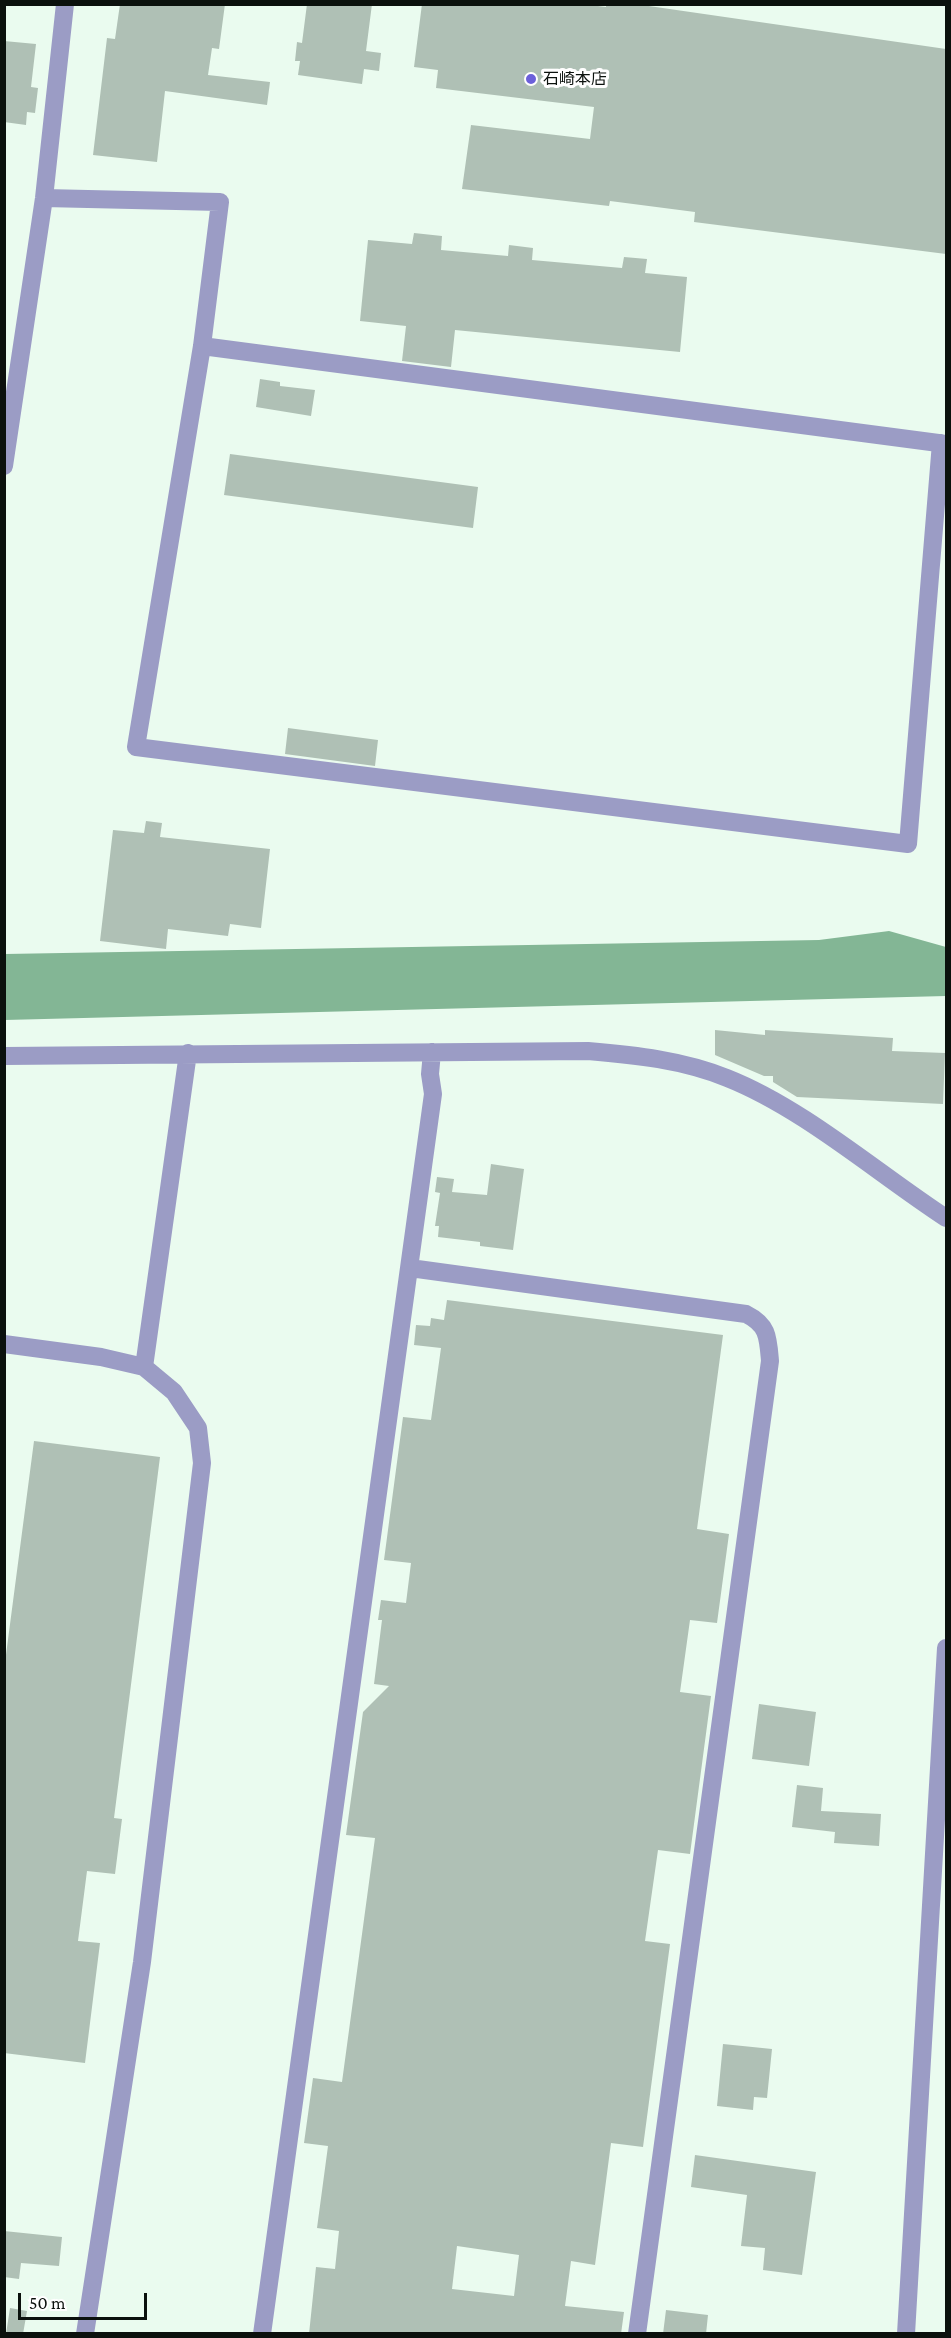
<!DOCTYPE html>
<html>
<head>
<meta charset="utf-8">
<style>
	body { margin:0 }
	#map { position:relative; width:951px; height:2338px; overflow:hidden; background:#eafbef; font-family:"Crimson Pro",serif }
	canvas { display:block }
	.frame { position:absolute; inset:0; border:6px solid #0b110d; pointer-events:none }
	.scale { position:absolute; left:18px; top:2293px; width:129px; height:27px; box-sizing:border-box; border:3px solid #0b110d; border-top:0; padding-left:8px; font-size:18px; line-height:21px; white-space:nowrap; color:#0b110d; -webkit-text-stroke:4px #fff; paint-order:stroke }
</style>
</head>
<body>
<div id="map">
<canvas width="951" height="2338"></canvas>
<div class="frame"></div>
<div class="scale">50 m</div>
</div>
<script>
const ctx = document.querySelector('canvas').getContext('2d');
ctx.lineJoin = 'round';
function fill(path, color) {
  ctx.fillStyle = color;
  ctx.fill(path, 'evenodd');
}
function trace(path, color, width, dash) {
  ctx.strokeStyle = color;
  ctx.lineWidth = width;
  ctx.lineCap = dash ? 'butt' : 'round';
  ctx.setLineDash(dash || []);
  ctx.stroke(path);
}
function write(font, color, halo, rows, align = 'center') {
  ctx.font = font + ' "Crimson Pro","Noto Sans JP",serif';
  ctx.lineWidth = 6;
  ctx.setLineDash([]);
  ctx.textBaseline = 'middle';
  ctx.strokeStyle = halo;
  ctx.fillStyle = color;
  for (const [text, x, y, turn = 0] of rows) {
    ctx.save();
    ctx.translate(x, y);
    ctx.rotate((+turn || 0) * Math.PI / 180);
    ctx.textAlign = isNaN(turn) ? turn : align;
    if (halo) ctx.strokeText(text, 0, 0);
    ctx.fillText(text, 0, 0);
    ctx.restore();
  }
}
fill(new Path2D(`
	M889,931L946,947V996L5,1020V954L819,940Z`), '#83b695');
fill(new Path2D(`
	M120,4H225L219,49L212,48L208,75L270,82L267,105L165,91L157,162L93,155L107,38L115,39Z
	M307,4H372L366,51L381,53L379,71L364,69L362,84L298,75L300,61H295L297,42L302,43Z
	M422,4H582L606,7V4H635L946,49V254L694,222L695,212L610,201L609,206L462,189L471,125L590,139L594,107L436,88L438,70L414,67Z
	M4,41L36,44L31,87L38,88L35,113L27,112L26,125L4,122Z
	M414,233L442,236L441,250L508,256L509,245L533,248L532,260L622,268L624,257L647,259L645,273L687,277L680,352L455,330L451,367L402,361L406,326L360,321L368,240L412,244Z
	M260,379L280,382V386L315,390L311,416L256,407Z
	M230,454L478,487L473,528L224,495Z
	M288,728L378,740L375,766L285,754Z
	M146,821L162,823L160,837L270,849L261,928L230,924L228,936L168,929L166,949L100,941L113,830L144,833Z
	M715,1030L765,1035V1030L893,1038L892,1051L945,1053L943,1104L797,1097L773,1082V1076H764L715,1055Z
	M491,1164L524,1169L513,1250L480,1246V1242L438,1237L439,1226H435L440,1193L435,1192L437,1177L454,1179L452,1192L487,1195Z
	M447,1300L723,1335L697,1529L729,1534L717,1623L690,1620L680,1692L711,1696L690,1854L658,1850L645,1941L670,1944L643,2147L611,2143L595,2265L571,2261L565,2306L624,2312L621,2334H309L316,2267L335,2269L339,2231L317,2228L328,2146L304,2143L313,2078L342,2082L375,1838L346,1835L363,1712L389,1686L374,1684L382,1620H378L381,1600L406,1603L411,1563L384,1560L403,1417L431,1420L441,1348L414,1345L416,1325L430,1326L431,1318L444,1320ZM457,2246L519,2255L514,2296L452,2289Z
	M34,1441L160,1457L114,1818L122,1819L115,1874L87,1871L78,1941L100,1943L85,2063L4,2053V1670Z
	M759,1704L816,1712L809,1766L752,1759Z
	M797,1785L823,1788L821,1811L881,1814L879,1846L834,1843L835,1832L792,1827Z
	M723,2044L772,2049L767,2098L754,2097L753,2110L717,2106Z
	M695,2155L816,2172L802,2275L763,2270L765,2248L741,2246L747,2195L691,2187Z
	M4,2231L62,2237L59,2266L21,2263L19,2279L4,2277Z
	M10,2308L27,2311L23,2334H6Z
	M666,2310L708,2315L706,2334H663Z`), '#afc0b5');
trace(new Path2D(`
	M44,198L220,202L202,346L136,747L908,844L941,443
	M202,346L946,444
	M4,466L44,198L65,4
	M4,1056L588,1051C635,1055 683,1060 727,1078C803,1108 877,1173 946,1218
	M410,1268L746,1314C768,1325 768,1337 770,1361L637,2334
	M4,1344L101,1357L144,1367L174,1392L198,1428L202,1463L142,1962L85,2334
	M144,1367L188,1053
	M262,2334L433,1094L430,1074L432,1052
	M906,2334L946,1648`), '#9b9cc5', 18);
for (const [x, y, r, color] of [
	[531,79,6,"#6c60da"]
]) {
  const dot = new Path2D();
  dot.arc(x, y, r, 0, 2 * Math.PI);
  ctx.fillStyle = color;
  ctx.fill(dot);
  trace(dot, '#fff', 2);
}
write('16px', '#0b110d', '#fff', [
	["石崎本店",543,79]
], 'left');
</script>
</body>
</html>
